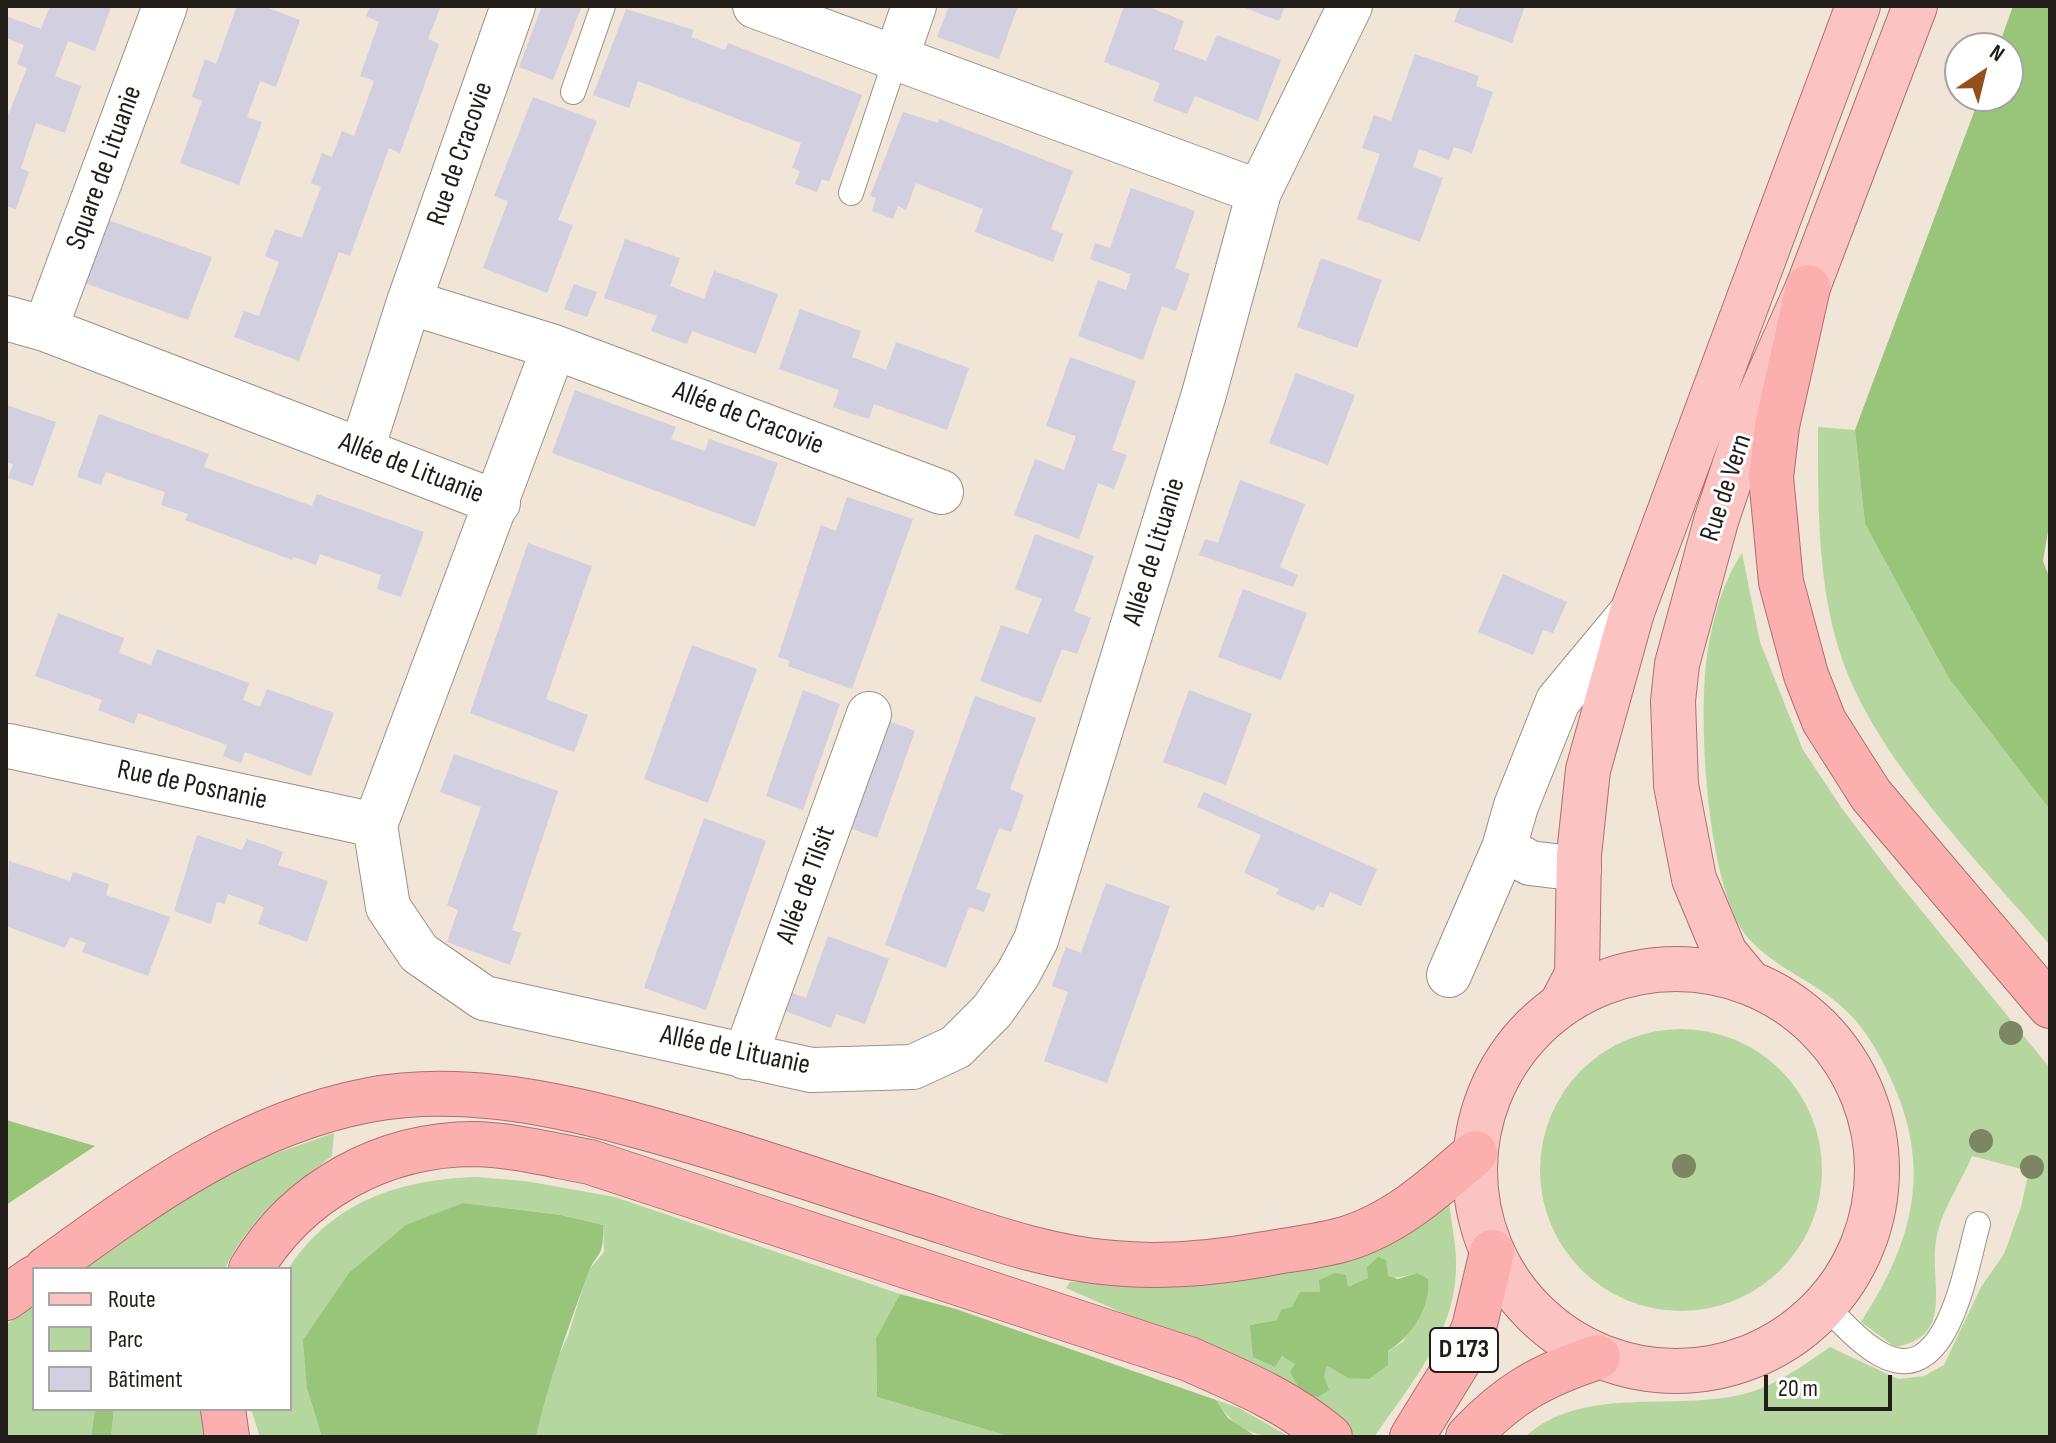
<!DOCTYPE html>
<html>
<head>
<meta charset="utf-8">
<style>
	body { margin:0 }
	#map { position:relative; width:2056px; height:1443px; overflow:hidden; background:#f1e5d7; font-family:"Sofia Sans Condensed",sans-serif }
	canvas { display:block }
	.frame { position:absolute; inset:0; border:8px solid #221d18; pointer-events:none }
	.legend { position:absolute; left:32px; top:1267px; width:260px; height:144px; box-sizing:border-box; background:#fff; border:2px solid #a7a5a3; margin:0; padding:10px 14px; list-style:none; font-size:24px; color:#221d18 }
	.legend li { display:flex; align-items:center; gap:16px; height:40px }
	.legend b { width:40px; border:2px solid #a7a5a3 }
	.north { position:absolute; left:1944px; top:32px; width:80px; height:80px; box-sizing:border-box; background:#fff; border:2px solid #a7a5a3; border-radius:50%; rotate:35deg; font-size:22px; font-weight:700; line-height:32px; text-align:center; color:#221d18 }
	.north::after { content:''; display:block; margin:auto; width:28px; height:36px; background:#91501c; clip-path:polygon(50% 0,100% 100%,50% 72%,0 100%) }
	.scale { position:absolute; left:1764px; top:1375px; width:128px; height:36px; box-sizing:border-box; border:4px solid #221d18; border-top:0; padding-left:10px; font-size:24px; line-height:28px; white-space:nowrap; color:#221d18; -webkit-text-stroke:6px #fff; paint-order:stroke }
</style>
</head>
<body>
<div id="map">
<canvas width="2056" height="1443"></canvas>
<div class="frame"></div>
<ul class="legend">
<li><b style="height:10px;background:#fcc3c3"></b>Route</li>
<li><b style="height:22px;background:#b5d79f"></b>Parc</li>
<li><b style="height:22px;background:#d1cfe0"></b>Bâtiment</li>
</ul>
<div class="north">N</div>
<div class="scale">20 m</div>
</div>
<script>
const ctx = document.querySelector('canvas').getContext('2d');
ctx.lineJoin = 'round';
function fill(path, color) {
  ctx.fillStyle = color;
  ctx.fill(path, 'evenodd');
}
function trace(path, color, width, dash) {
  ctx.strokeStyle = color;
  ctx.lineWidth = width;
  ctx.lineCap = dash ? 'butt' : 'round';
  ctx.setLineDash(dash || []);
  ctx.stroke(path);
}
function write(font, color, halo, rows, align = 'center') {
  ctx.font = font + ' "Sofia Sans Condensed",sans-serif';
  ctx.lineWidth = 6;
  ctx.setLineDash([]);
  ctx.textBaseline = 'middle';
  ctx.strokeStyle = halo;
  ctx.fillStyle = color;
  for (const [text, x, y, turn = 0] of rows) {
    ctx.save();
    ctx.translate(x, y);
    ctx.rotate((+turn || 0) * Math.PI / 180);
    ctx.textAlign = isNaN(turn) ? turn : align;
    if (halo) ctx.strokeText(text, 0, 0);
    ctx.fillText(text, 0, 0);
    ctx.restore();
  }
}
fill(new Path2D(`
	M1818,427L1855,430L1865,524L1948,677L2050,810V945C1978,861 1872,756 1839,650C1817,578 1818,502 1818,427Z
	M1742,553L1760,642L1803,750L1843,810L1894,877L2050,1068V1437H1525C1583,1384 1673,1412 1744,1394C1775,1386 1804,1365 1830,1347L1898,1379L1924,1376L1944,1365L1981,1287L2004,1254L2021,1207L2029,1171L1972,1156C1961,1183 1940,1212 1936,1241C1929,1282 1956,1337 1895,1347L1861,1322C1914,1240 1933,1168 1890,1077C1878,1051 1864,1026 1842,1007C1814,981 1775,968 1749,939C1706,891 1696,707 1709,643C1715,612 1724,579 1742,553Z
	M1540 1170a141 141 0 1 1 282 0a141 141 0 1 1-282 0Z
	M334,1133L332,1156C289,1188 248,1219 225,1269H83L203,1185L251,1162Z
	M476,1177L525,1181L615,1197L900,1294L876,1338L877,1397L1011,1437H536L550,1374L568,1336L588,1271L604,1252L603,1225L561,1215L463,1203L307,1389L322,1437H260L251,1409H290L288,1269C333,1201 398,1180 476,1177Z
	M1449,1201C1451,1224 1457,1246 1456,1269C1455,1334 1409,1386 1374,1437H1352L1344,1429L1180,1338L1066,1288L1070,1282H1098ZM1417,1273L1418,1321L1408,1330L1404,1341L1348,1378L1327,1366L1324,1377L1282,1356L1275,1367L1250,1325L1277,1320L1292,1307L1321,1292L1320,1280L1335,1274L1348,1287C1374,1276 1392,1281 1417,1273Z
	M34,1305V1409H95L91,1437H6V1325Z
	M1216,1400L1239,1408L1290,1437C1254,1437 1237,1432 1216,1400Z
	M114,1409H206L211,1437H111Z`), '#b5d79f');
fill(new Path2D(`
	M2013,6H2050V519L2043,561L2050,579V810L1948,677L1865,524L1855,430L1980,96H2008V48H1998Z
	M6,1120L95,1146L6,1205Z
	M463,1203L561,1215L603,1225C604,1261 597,1249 587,1276C568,1329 548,1381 536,1437H322L307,1389L303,1340L349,1273L406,1225Z
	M1378,1257L1386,1260L1388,1276L1398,1279L1417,1273L1428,1279C1431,1308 1411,1337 1388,1351V1365L1369,1379L1348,1378L1327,1366L1324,1377L1329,1390L1318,1397L1301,1391L1290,1372L1295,1364L1282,1356L1275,1367L1253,1357L1250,1325L1277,1320L1281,1310L1292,1307L1300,1292H1320L1319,1280L1335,1273L1346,1275L1348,1287L1368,1278L1367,1267Z
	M900,1294L956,1309L1216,1400L1228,1418L1257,1437H1011L877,1397L876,1338Z
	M95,1409H114L111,1437H91Z`), '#98c57a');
fill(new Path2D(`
	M50,6L111,7L95,51L68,41L55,76L81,86L65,133L36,123L21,168L29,172L16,209L6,206V112L9,113L27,68L17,64L24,45L6,38V16L41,29Z
	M237,6H263L300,20L276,87L260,81L247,117L262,122L239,185L180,163L202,101L192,97L198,79L205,59L216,64Z
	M370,6H441L428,39L439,44L400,153L389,148L350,256L339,252L299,361L234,337L244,311L259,316L279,262L265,256L275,229L302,238L321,187L311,183L322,153L332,157L342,131L354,136L374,81L360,76L379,22L366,16Z
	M542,6H582L553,80L519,67Z
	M949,6H1018L999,59L937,37Z
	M1124,6H1146L1184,21L1174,49L1206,61L1217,35L1281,60L1258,121L1195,96L1187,114L1153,101L1160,83L1104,62Z
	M1240,6H1285L1279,21Z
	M1460,6H1525L1512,43L1454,22Z
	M626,9L694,30L691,37L725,50L728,43L862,95L829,182L822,179L817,192L795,184L800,171L792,168L801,143L638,81L629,108L593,95Z
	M1415,54L1479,76L1476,86L1493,92L1472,153L1454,147L1449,160L1419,149L1413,167L1443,178L1420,242L1357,219L1380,154L1362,148L1374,115L1391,121Z
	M533,97L597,121L558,220L573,225L547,293L483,268L508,201L494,196Z
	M903,112L938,123L939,119L1073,171L1051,229L1063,234L1053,262L975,232L983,209L916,183L906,210L898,206L893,219L872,211L876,198L870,196Z
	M1131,188L1195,211L1175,268L1190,274L1183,293L1176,311L1162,306L1143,360L1078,336L1098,280L1126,290L1131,274L1090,259L1095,243L1110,248Z
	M102,218L212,257L188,320L79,281Z
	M625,239L680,258L670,286L704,299L714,271L778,294L756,354L692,331L687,344L651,331L657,316L604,298Z
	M1321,258L1382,280L1357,348L1297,327Z
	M574,284L597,292L587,317L564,309Z
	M800,309L861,331L852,357L886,370L896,342L969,368L947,430L874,404L869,419L852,414L833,407L839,390L779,369Z
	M1070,357L1136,381L1112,450L1127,455L1114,489L1098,483L1079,539L1014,515L1035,459L1064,470L1076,436L1046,426Z
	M1296,373L1355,395L1328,465L1269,443Z
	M575,390L676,427L671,439L705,451L709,439L778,463L755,527L552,453Z
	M6,405L56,422L33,486L8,478L13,464L6,462Z
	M99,414L209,454L204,467L312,506L317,494L424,532L401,597L377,589L381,575L320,554L316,565L294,557L292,560L185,520L188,514L161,505L165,492L106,472L101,485L77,477Z
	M1240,480L1305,504L1280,567L1298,575L1293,587L1199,555L1205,539L1218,543Z
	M847,497L913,519L852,689L788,666L790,661L778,657L821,525L836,531Z
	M1035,534L1094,556L1074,611L1091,618L1077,654L1062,649L1041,703L980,681L1001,625L1028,634L1042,599L1015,589Z
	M528,543L592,566L546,699L588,715L574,752L470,713Z
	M1503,574L1567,602L1553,633L1543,630L1533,655L1478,632Z
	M1243,589L1307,613L1281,680L1218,657Z
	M58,613L124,638L119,653L151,665L157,649L249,683L243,700L260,707L267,689L334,713L311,776L245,752L241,763L223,756L227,745L138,713L134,724L98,710L102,700L35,676Z
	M692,645L757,669L708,803L644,779Z
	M803,690L840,704L803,810L766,796Z
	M1189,690L1252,714L1226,785L1163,762Z
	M975,696L1036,718L1010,789L1024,795L1018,813L1011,832L999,828L976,889L991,894L984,912L969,907L946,968L885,945Z
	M881,718L915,731L877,838L842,825Z
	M454,754L558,791L512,930L521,933L510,965L447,942L458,910L447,905L481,807L440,792Z
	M1204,792L1377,869L1361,906L1330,892L1323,908L1317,905L1314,911L1276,894L1279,889L1244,873L1261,835L1197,807Z
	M704,818L766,841L706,1010L644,988Z
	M197,835L242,850L247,839L268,846L283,852L278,865L328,881L307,942L258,924L264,907L228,894L225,904L217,902L211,924L174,911Z
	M9,861L70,881L73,872L109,884L106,895L170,917L148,976L82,952L86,943L70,937L65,948L6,926Z
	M1106,883L1170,906L1107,1083L1044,1061L1068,992L1052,986L1060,963L1066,947L1081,953Z
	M828,936L889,959L865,1024L836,1014L831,1028L785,1011L792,993L806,998Z`), '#d1cfe0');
const service = new Path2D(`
	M573,92L603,6
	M851,193L896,58
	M1826,1307C1843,1323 1861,1344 1882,1355C1948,1390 1966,1266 1978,1224`);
const minor = new Path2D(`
	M755,6L1259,192
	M896,58L914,6
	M409,302L554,347L375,825L388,907L419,953L484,998L811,1070L913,1067L956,1047L992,1011L1018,974L1036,940L1204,394L1259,192L1350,6
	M6,318L45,329L498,503
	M45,329L165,6
	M554,347L941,492
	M362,449L409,302L513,6
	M9,746L375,825
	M1579,869L1530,863L1504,848L1516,806L1558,701L1632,612
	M1449,975L1504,848
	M745,1057L869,714`);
const primary = new Path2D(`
	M1475 1170a201 201 0 1 1 402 0a201 201 0 1 1-402 0Z
	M1749,982L1725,953L1694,879L1676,785L1673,701L1677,664L1716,521L1751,416L1808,287L1915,6
	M1562,1003L1577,974L1579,855L1588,770L1632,612L1858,6`);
const trunk = new Path2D(`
	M1808,287L1777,426L1771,477L1781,582L1806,675L1824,721L1871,795L2050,1006
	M46,1269C147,1196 244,1124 369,1100C454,1084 545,1101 627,1123C726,1149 822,1183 920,1214C982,1234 1047,1258 1113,1263C1164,1268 1215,1263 1265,1254C1290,1249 1316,1247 1341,1240C1393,1226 1435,1188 1475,1153
	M251,1269C298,1190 383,1144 475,1144C513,1145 552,1155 590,1162L1189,1359C1239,1381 1288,1401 1330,1437
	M6,1298L34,1278
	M223,1409L227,1437
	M1412,1437L1457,1364L1474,1328L1492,1252
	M1468,1437C1508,1394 1542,1375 1598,1357`);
trace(service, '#9b9083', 26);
trace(minor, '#9b9083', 46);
trace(primary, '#ae6f6d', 46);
trace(trunk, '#ae6f6d', 46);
trace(service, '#fff', 24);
trace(minor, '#fff', 44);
trace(primary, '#fcc3c3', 44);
trace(trunk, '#fbafaf', 44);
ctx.fillStyle = '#7c8662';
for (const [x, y] of [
	[2011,1033],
	[1981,1141],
	[1684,1166],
	[2032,1167]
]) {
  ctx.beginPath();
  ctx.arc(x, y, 12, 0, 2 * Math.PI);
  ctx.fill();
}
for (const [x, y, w] of [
	[1464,1350,68]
]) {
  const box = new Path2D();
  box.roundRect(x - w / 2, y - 22, w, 44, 6);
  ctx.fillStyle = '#fff';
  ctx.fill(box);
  trace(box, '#221d18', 2);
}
write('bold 26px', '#221d18', null, [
	["D 173",1464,1350]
]);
write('28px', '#221d18', '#fff', [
	["Rue de Cracovie",461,154,-71],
	["Square de Lituanie",105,168,-70],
	["Allée de Cracovie",748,419,21],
	["Allée de Lituanie",411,469,21],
	["Rue de Vern",1727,488,-72],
	["Allée de Lituanie",1155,552,-73],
	["Rue de Posnanie",192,786,12],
	["Allée de Tilsit",807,885,-70],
	["Allée de Lituanie",735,1051,12]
]);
</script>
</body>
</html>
